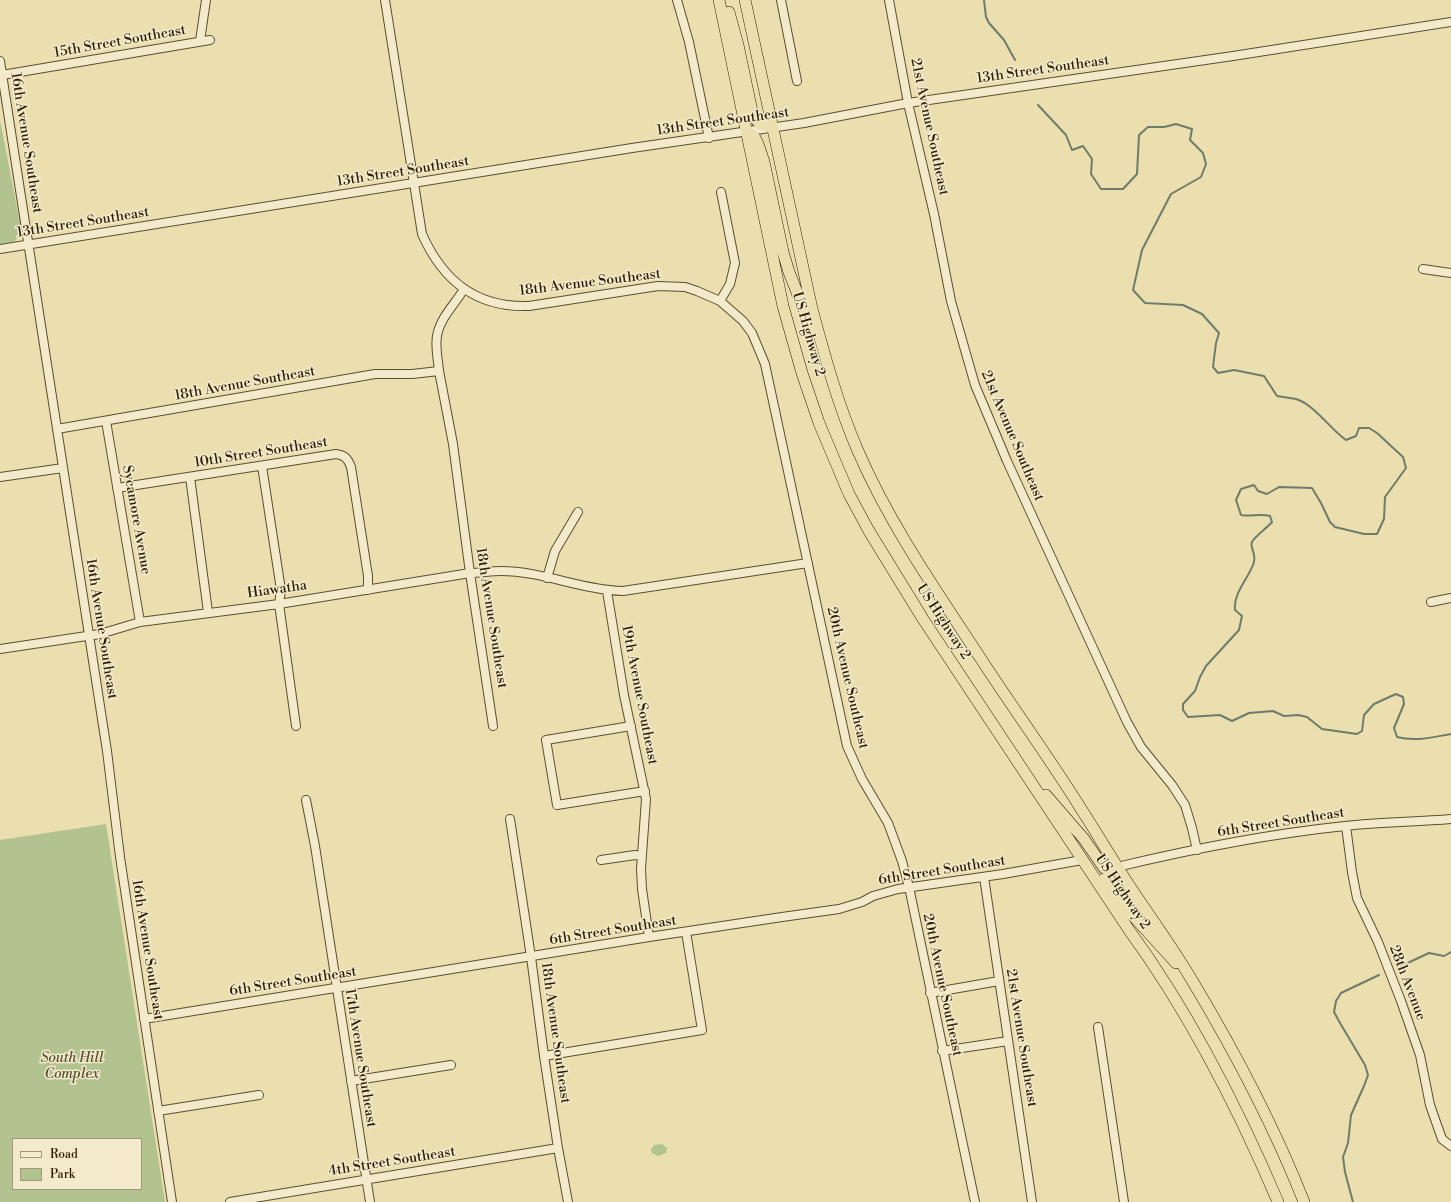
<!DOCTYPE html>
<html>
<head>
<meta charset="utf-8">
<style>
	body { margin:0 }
	#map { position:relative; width:1451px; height:1202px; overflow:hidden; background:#ebdfaf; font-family:"Libre Bodoni",serif }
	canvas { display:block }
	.legend { position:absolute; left:12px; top:1138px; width:130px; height:52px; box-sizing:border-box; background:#f2eacb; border:1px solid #a4987c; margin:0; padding:5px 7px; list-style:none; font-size:12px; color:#2e1d05 }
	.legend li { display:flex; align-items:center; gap:8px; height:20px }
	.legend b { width:20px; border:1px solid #a4987c }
</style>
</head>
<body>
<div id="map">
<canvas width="1451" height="1202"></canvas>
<ul class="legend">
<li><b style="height:5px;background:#f2eacb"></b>Road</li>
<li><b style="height:11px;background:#b2c38f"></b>Park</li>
</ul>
</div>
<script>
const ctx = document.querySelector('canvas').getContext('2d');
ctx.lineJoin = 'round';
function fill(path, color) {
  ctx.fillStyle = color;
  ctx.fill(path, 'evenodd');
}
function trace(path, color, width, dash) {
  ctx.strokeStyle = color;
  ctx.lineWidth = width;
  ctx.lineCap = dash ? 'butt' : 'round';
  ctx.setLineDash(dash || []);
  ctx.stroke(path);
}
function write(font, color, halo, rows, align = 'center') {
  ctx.font = font + ' "Libre Bodoni",serif';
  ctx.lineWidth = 3;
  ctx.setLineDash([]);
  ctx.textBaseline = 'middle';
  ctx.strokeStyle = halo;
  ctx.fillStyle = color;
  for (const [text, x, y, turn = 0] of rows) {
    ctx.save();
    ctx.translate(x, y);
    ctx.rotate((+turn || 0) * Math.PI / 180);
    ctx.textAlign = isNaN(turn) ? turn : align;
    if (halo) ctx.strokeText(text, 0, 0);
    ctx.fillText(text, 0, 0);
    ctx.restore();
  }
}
fill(new Path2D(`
	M0,120L22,233L14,242L0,244Z
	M106,824L165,1202H0V840ZM13,1139H141V1189H13Z
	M662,1144L667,1148L666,1153L658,1156L652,1153L651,1149L654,1145Z`), '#b2c38f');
trace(new Path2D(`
	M984,0L986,17L989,23L1004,40L1015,60
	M1038,105L1066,135L1072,150L1083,146L1092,159L1091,174L1101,189H1123L1137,174L1139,135L1148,127H1164L1176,124L1192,129L1190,140L1203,153L1206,164L1201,177L1171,194L1142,250L1133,290L1145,303L1183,305L1202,314L1219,333L1216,343L1213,367L1218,373L1234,370L1264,376L1277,396C1283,397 1290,398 1296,399C1315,405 1330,429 1346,440L1356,436L1359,428H1369L1377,433L1403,457L1406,468L1385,497L1384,519L1377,534H1364L1335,527L1330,522L1321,503L1312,488L1279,487L1267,494L1258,491L1254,485L1241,489L1236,500L1241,515C1251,517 1260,513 1270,516L1272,522C1267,528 1255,536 1252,542C1249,548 1258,554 1253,565C1247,580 1233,594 1235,610L1242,616L1239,630L1206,666L1200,677L1195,691L1183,704V710L1188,717L1220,715L1232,721L1249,713L1273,711L1284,716L1298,715L1307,717L1322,729L1357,734L1362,731L1364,715L1374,704L1396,694L1403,697L1404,704L1394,728L1397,737C1415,742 1433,737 1451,734
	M1399,967L1429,953L1444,956L1451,952
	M1353,1202L1345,1172L1343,1157L1348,1143L1351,1115L1364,1086L1368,1075L1365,1065L1340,1023L1334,1012L1336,1001L1341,993L1379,975`), '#6e7c6c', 2);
const minor = new Path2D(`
	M385,0L422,234C443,281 476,308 529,306L658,286L685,287L697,291L720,301L743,321L752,333L765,364L847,746L862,779L888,823L902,861L909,887L975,1202
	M677,0L689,42L709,138
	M781,0L797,81
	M889,0L908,103L934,214L951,301L975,385L1007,461L1127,722L1141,747L1172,785L1185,805L1192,828L1197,850
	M200,41L206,0
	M0,61L107,751L120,857L172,1202
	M2,75L210,40
	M0,249L632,148L804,123L908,103L1233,56L1451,22
	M1423,269L1451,273
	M720,301L730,284L735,263L721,192
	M439,371C438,359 435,347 437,336C440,318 455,304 464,289
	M106,421L140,622
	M57,429L375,374H412L439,371L453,444L470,573L493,726
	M262,466L281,590L279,604L296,726
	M0,477L63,468
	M190,477L208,612
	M117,488L336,454C345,455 348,459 351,467L368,576V590
	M547,578L555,551L578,512
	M607,591L624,695L646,799L641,869L642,889L649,937
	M1431,602L1451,598
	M0,649L100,634L140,622L279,604L470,573C480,573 491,571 501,571C542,571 582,590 623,591L808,563
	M631,726L546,740L557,805L645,791
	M306,800L315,846L370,1202
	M510,819L531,957L544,1056L558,1148L568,1202
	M1346,826L1352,872L1357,898L1378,942L1401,1001L1420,1055L1430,1105L1442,1139L1451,1146
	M601,860L635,855L641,856
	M1117,867C1192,849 1268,834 1345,826C1380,822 1416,822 1451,819
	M984,877L1032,1202
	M930,993L999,981
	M144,1019L649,937L782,917L839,909L862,902L873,896L898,889L1003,874L1082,860
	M1098,1027L1124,1202
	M942,1051L1008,1041
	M544,1056L702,1030L686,932
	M351,1081L451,1065
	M158,1111L259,1095
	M230,1202L558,1148`);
const highway = new Path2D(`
	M719,0L783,306L802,373L819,423L849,494L869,531L923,619L1129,930C1189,1012 1238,1108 1278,1202
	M745,0L812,309C825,357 838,405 858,451C890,525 937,592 981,659C1013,708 1047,755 1078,804C1094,829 1109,854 1125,879C1147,913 1172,946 1193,982C1235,1052 1274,1126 1304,1202
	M729,12L738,45L753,116L759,123L772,128
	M747,132L754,136L758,144L764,162L783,252L789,272L811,328
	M1046,795L1084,839L1104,868L1110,869L1117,867
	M1104,879L1125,907L1176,963`);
trace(minor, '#5d4e30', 10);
trace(highway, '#2e1d05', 12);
trace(minor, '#f2eacb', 8);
trace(highway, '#ebdfaf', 11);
write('14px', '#2e1d05', '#f2eacb', [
	["15th Street Southeast",120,42,-10],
	["13th Street Southeast",1043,70,-8],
	["13th Street Southeast",723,122,-8],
	["21st Avenue Southeast",929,127,78],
	["16th Avenue Southeast",26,143,81],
	["13th Street Southeast",403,172,-9],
	["13th Street Southeast",83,223,-9],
	["18th Avenue Southeast",590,283,-7],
	["US Highway 2",808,334,74],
	["18th Avenue Southeast",245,384,-10],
	["21st Avenue Southeast",1012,436,67],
	["10th Street Southeast",261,453,-9],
	["Sycamore Avenue",136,520,80],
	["Hiawatha",277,590,-8],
	["18th Avenue Southeast",491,618,81],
	["US Highway 2",943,622,57],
	["16th Avenue Southeast",101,629,81],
	["20th Avenue Southeast",847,678,77],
	["19th Avenue Southeast",639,695,79],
	["6th Street Southeast",1281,823,-9],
	["6th Street Southeast",942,871,-9],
	["US Highway 2",1122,892,56],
	["6th Street Southeast",613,931,-9],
	["16th Avenue Southeast",147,950,81],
	["6th Street Southeast",293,982,-9],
	["28th Avenue",1407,983,69],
	["20th Avenue Southeast",942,985,78],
	["18th Avenue Southeast",555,1033,82],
	["21st Avenue Southeast",1021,1038,81],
	["17th Avenue Southeast",360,1058,81],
	["4th Street Southeast",392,1162,-9]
]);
write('italic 14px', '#564f2e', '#f2eacb', [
	["South Hill",72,1059],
	["Complex",72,1075]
]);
</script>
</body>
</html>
